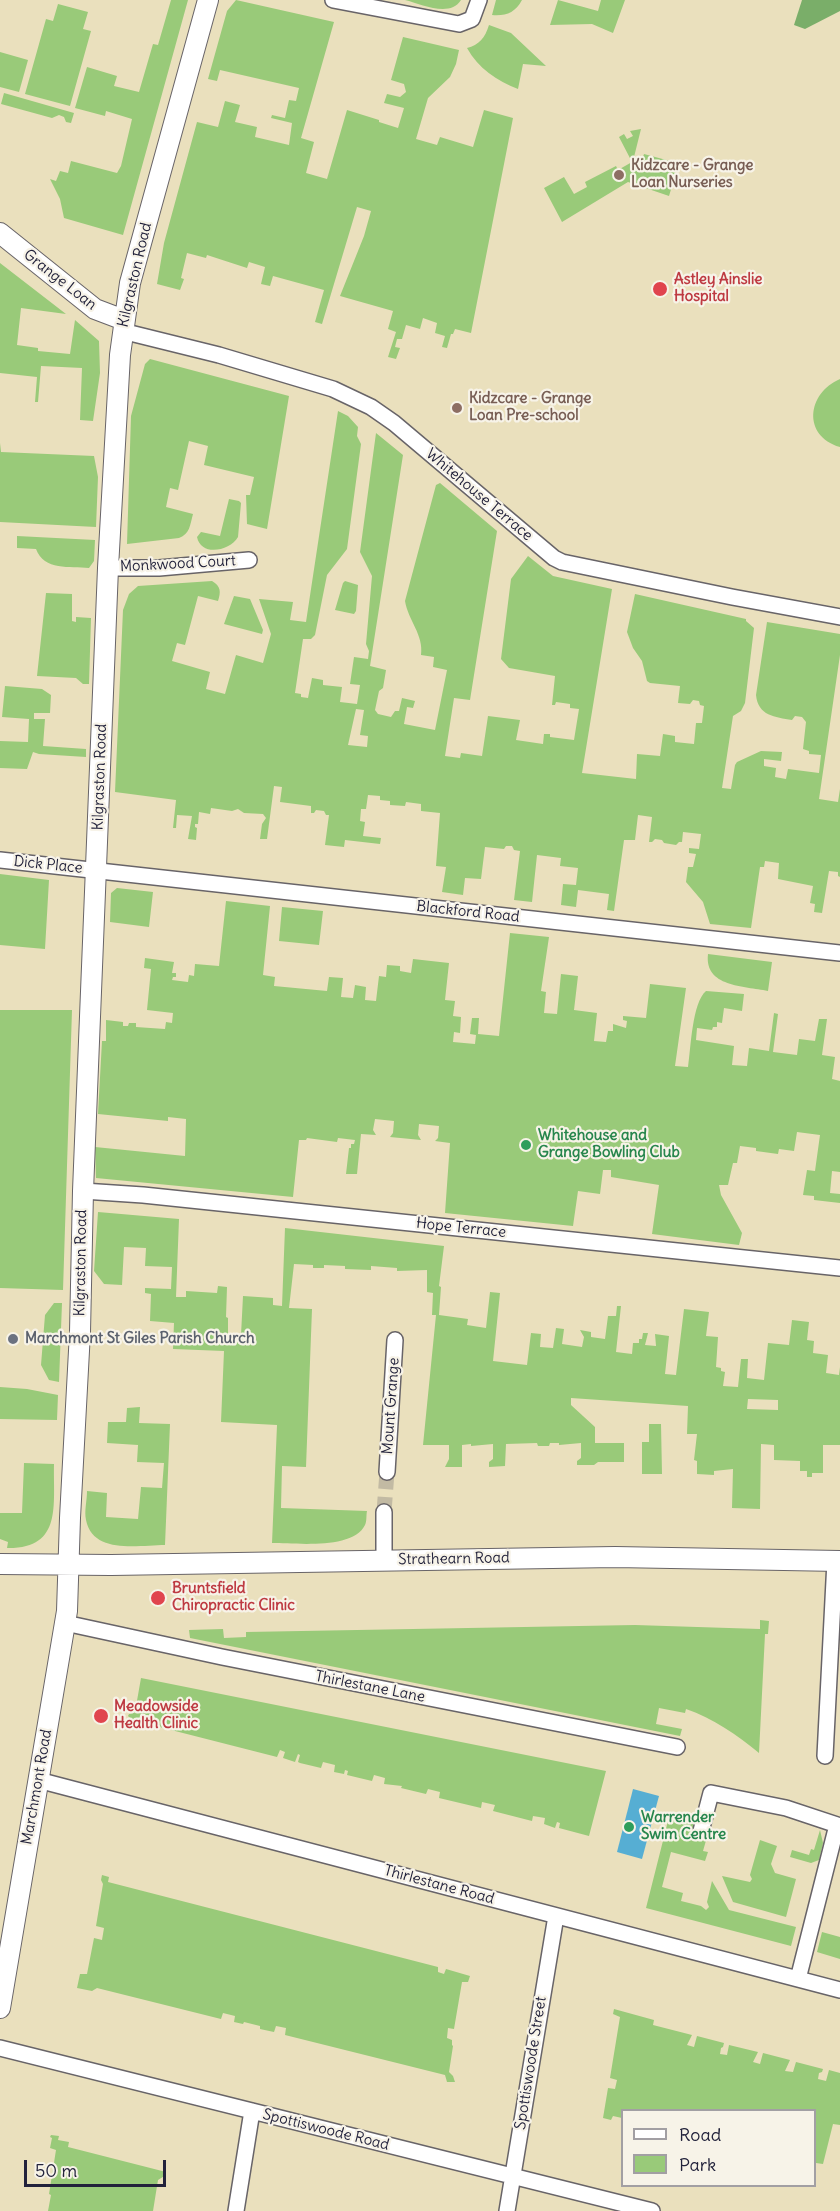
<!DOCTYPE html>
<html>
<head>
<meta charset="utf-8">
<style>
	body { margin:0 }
	#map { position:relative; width:840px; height:2211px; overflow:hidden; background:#eae0bd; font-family:Delius,sans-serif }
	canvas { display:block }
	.legend { position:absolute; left:621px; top:2109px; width:195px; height:78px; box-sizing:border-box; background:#f7f3e8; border:2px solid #a29fa3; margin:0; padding:8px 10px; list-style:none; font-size:18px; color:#22223b }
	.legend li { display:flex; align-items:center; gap:12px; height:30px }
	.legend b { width:30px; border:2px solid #a29fa3 }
	.scale { position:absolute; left:24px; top:2160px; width:142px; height:27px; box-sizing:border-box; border:3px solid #22223b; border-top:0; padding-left:8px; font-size:18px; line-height:21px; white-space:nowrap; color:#22223b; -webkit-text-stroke:4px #f7f3e8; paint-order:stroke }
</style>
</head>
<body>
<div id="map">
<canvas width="840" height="2211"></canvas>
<ul class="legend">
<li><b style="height:8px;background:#fff"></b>Road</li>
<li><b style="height:16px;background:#99ca79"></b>Park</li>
</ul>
<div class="scale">50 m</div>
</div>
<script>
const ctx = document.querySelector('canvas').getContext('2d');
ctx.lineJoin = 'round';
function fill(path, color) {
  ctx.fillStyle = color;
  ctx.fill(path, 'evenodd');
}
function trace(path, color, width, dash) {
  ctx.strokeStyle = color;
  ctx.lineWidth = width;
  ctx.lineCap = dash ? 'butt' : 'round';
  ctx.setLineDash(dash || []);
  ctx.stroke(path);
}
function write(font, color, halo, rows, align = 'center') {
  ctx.font = font + ' Delius,sans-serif';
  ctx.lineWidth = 4.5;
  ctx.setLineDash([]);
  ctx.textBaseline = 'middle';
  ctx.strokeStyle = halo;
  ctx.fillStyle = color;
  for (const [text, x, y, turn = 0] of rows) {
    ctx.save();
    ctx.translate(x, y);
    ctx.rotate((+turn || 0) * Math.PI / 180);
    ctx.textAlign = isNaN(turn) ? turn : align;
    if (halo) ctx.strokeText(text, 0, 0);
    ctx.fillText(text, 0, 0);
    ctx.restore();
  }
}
fill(new Path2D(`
	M171,0H188L123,235L64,218L60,199L50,179L56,181L60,171L68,173L71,161L117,173L121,166L132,119L106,111L105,116L75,108L87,67L117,76L114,86L139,92L153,44L158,45Z
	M236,0L334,22L301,138L314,142L306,173L327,179L347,110L379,120V122L398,128L404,108L384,103L387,94L400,97L406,92L404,84L391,80L403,37L459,50L456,64L450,77L428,98L416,139L437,145L440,137L473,147L484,110L513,118L471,333L455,329L453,334H451L447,348L442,347L445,336L435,333L437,323L423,318L420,329L406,325L402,339H397L395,347L400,348L396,359L388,357L396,332L388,329L393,311L340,296L364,236L371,211L357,207L322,324L315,322L324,290L273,276L270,286L261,284L265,267L249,262L247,268L207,255L206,258L187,253L181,278L184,279L180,290L157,284L164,243L197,122L218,127L225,101L240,105L235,122L257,127L255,137L289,145L292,123L271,118L272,115L285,118L289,100L296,101L299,88L220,70L217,81L208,79L227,11Z
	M405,0H461C450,18 421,4 405,0Z
	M496,0H522C515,13 506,16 492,15Z
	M558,0L598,11L601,0H625L613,33L592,24L550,25Z
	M58,4L88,12L83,29L91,31L70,106L25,94L46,19L53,21Z
	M489,25L511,33L546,66L523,64L518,89C497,81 478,68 467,48C479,45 485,38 489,25Z
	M0,52L28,60L19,92L0,87Z
	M4,93L74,113L71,123L66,122L64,117L59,115L52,118L1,104Z
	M641,129L633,161L641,163L644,154L670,161L667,170L676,173L669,196L628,182L562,222L544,188L564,177L574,194L587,187L585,182L616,166L618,170L632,162L619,137L624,134L627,139L633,136L630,131Z
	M0,263L66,314L21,308L17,345L38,348V351L70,354L75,320L99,341L100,373L93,421L80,420L82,368L41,366L38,402H35L37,377L0,373Z
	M150,359L289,396L267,529L247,524L246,495H250L254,477L204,465L208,446L189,441L178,490L170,488L166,507L193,514C190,525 190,534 179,538L127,544L131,416L145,364Z
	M840,379V447C802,436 807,393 840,379Z
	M338,411L348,416L358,427L357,436L361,444L347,549L327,575L315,635L311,639H303L295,693L301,694V697L308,698L312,678L323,680V685L342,687L340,702L357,704L360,685L350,684L354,657L368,659L369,651L366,644L372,576L360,552L376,433L403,455L370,666L386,670L383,688L379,691L375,710L378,714L391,717L395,711H399L402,698L415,701L413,708L407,707L404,724L435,730L447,670L433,667L434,657L421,655C424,635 408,620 405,601L436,485L440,483L497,531L470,700L454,698L445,756L460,758L461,753L482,756L488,716L520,720L516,740L543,744L544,734H550V737L574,740L579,709L570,708V704L556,702L555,705H552L555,676L509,668L501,659L511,579L528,556L553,576L612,589L582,773L636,779L637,754L660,756L663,734L675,736V742L694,744L696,723H702L704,706L700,705L699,701L693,700L690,704L678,703L680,686L650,683L647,681L642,661L633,648L627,632L635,594L746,619V621L754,628L745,703L741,711L733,716L722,788L731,789L735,765L737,762L761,751L782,752L781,761L764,759V766L776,768L775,777L786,779L788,769L819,773L821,755L809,754V751L803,749L806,722L802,717L795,716L792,720C775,717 758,716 756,695L767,622L840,634V655L819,799L838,802L840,789V877L838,876V872L829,871L822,913L814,912L815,904L810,903L813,886L778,879L779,863L765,861L764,867H760L751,928L710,924L703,902L686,882L688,867H693L696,854L689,853V848L699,849L701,834L683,832L682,842H679L676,845L664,843L662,840L655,839L652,842H649L652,817L638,815L635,840H624L614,911L607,910L609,894L578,890L576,907L561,905L563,884L576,885L578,868L560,866L561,858L537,855L532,902L514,900L520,851L514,850L512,846H506L504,849L485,847L481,879L465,878L463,895L442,892L446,867L436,866L440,813L421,811V804L406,802L405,806L390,805V801L380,800V796L368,795L366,809H361L360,821L365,822L363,836L381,838L380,844L345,840L344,847L325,845L329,815H326L324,811L316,810L314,813H311V806L280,802L282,787L274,786L267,839H260L262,824L266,818L263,814L244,813L238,809L232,811L211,808L210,814L199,812L198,824H195V827L197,828L196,840L188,839L192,816L177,815L176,828H173L176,800L115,792L123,610L129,594L138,586L212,581C221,586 221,592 218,601L198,596L185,645L177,643L172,661L210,672L206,689L225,694L236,655L263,663L271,634L259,599L293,602L290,620L306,622ZM356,709L364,710L360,735L368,736L367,747L348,745Z
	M0,443L1,452L94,456L98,477L96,527L0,522Z
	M229,499L239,501L241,503L238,537C230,551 201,557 197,537L201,532L220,536Z
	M17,536L95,540L94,561L89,568C70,566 44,571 36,549L17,548Z
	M345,581L358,585L356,611L354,614L335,610L343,583Z
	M46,593L72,594V621L76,622V617L91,618L89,684H83L76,678L37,676Z
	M234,596L250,599L263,630L262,634L224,624Z
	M5,686L42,689L51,695L50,713H34V719H45L43,746L86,749V757L39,754L33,752L27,769L0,768V741L28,742L29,719L2,717Z
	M0,874L49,880L45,949L0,945Z
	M117,888L153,892L149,927L110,922L111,893Z
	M226,901L270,906L263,975L275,977L274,986L327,991L329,977L343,978L341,997L353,998L355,985L366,987L365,1000L376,1001L379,976L386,977L387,965L400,966V971L411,973L413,959L449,963L445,1000L455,1001L453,1016L461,1017L460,1033L454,1032L453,1042L475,1044L476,1035L470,1034L472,1018H479L478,1034L499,1036L510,933L549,937L541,991L546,992L544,1013L557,1014L561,974L578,976L574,1010L597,1013L594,1041L606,1042L608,1031H613V1024L626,1028L627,1021L623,1020V1016L646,1018L650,984L686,988L675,1066L688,1067C691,1048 692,1003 706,991L744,994L742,1011L724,1008L722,1023L717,1022V1027H713L712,1030L697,1028L696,1040L734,1046L732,1065L747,1066L749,1048L769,1051L774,1013L778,1014L773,1052L797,1055L799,1039L815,1041L819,1019H827L822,1055L835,1057L832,1079L840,1081V1172L832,1171L830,1193L840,1194V1203L814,1200V1196L803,1195L807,1170L815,1171L820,1135L797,1132L794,1151L779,1149L778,1154L756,1151V1148L740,1146L737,1163H733L728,1185H719L721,1195L742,1233L739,1245L652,1234L659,1185L611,1177V1170H603L600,1194L578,1191L573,1226L445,1213L450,1143L435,1141L438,1138L439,1126L419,1124L418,1135L421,1140L390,1137L393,1133L394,1121L375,1119L373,1130L376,1135L361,1134L357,1174H346L349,1148H351V1144H354L355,1140L338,1138L337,1142L307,1138L306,1140H299L293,1197L96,1178L95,1147L185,1156L186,1119L168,1117V1121L98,1114L102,1041H106V1020L123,1022V1026H128L129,1023H136V1027L165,1029L166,1022L172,1023L173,1013L147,1010L151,969L144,968L145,958L174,962L172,973H176V977H173L172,980L188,982L189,975L194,976L195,964L219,966Z
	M282,907L323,911L319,945L279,941Z
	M708,954L772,962L768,991C744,986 704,987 708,954Z
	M0,1010H72L63,1290L0,1288Z
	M98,1212L179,1219L176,1297H186V1291L217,1293L218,1286L227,1287L226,1317L228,1318V1335H241L243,1296L273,1298V1305L282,1306L285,1228L444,1246L439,1286L441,1287L439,1315L468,1319L467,1325L486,1328L490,1292L500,1293L493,1361L527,1365L531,1333L541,1334L540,1347L553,1348L556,1328L564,1329L562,1344L582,1347L584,1337L580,1330L591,1332V1337L605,1339L608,1316H616L617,1306H621L616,1352L632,1354L633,1343H639V1339H642L643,1333H648L645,1345L656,1346L655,1334L669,1336L665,1374L676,1375L684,1309L709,1312L706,1336L718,1337L716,1367L721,1368V1371L725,1372L723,1386L738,1387L741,1359H748L747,1378L764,1380L768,1343L789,1345L792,1320L809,1322L807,1340L814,1341L813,1353L828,1355L826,1373L839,1375L840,1367V1445H823V1473H812V1477H807V1471H800V1461L774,1460V1445L761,1444L760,1509L732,1508L733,1469L714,1471V1475L697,1474V1461L694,1460L697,1434H687L688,1406L571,1398V1405L595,1427V1443H624V1462H598L594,1465H577V1461L581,1458V1443L559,1445V1443H550L549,1446H538L537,1443L506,1444L505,1466L489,1467V1462L493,1459V1444L471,1446V1444L462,1445V1467H445L449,1459V1445H423L436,1315H432L433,1293L427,1292V1270L397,1271V1268L371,1266V1270L345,1269V1266L324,1265V1268H313V1265L294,1264L289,1308L312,1309L306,1467L282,1466L281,1508L367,1511C366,1516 367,1521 365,1525C353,1550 295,1543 272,1543L277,1425L221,1422L224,1351L173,1349L174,1323L150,1321L151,1294L145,1293V1288L171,1289L172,1267L145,1266L146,1248L124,1247L122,1285L104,1284L94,1271ZM748,1399L778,1400V1410L747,1409Z
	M54,1303H62L59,1382L49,1380L41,1365L45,1315Z
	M0,1387L27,1389L58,1395L57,1420L0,1419Z
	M140,1407L139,1423L170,1424L165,1545C139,1545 93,1555 86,1520C84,1511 87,1501 87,1491L107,1493L106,1517L138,1519L141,1487L162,1488L164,1463L137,1462L138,1445L107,1443L108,1422H126L127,1408Z
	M649,1424H661L662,1474H642V1442H649Z
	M24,1463L54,1464C53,1505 63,1549 7,1548L8,1542L0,1539V1513H22Z
	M760,1620L769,1621L768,1634H765L759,1753C737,1735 713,1718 686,1709L685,1713L659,1708L656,1724L682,1729L680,1736L190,1638L189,1630L223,1629L224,1638L246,1637V1632L635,1625L760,1629Z
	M141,1678L606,1771L589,1836L559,1828L560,1823L557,1822L555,1828L544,1824L545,1818L533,1816L532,1821L493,1811L495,1805L482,1802L481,1808L439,1798L440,1792L428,1789L426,1794L401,1788L402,1786L384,1784L385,1778L374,1775L372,1781L347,1775L348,1771L345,1770L344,1774L334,1772L335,1765L323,1762L321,1768L300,1763L298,1762L300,1755L298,1754L295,1762L283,1758L285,1752L280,1750L277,1757L132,1720L128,1716L129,1714L135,1712Z
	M669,1817L696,1824L694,1833L707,1837L703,1851L708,1852L705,1861L671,1852L662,1887L683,1893L681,1901L701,1906L706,1910L709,1907L707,1902L712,1881L729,1910L796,1927L791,1946L646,1908Z
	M820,1830L823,1843L819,1860L811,1863L790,1857L792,1850L809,1855L811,1849L814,1850Z
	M760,1840L777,1846L771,1864L775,1873L796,1879L786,1917L733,1902L722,1876L750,1882L752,1879L750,1875Z
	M102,1875L109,1877L108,1882L438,1967V1972L444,1974L446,1969L470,1976L468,1982H462L454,2029L448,2028L447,2038L452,2040V2045L453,2046L449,2072L453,2076L455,2082H447L445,2075L285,2035L286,2028L276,2026L274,2032L260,2029V2026L244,2022L243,2024L234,2022L235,2016L223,2013L221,2019L97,1988L92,1991L77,1988L80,1974H87L94,1938L102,1940L104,1928L96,1926L103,1884L101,1880Z
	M822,1932L840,1937V1959L817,1952Z
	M614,2009L654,2020L653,2025L692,2035L687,2045L694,2047L697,2036L724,2043L723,2047L721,2048L720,2054L727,2055L729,2045L758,2052L753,2062L760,2064L763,2053L790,2060L785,2071L793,2072L796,2062L823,2069L822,2072L819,2073L818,2079L826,2081L829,2070L840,2073V2125L833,2124L823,2164L816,2163L815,2168L814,2110H622V2118L613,2116L611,2120L603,2118L608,2088L615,2089L617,2080L610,2078L620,2017L613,2014Z
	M51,2135L59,2136L58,2140L69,2142L68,2147L166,2172V2175L158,2180L153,2211H48L51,2195L49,2194L56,2150L50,2148L52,2138L50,2137Z`), '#99ca79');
fill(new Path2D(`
	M802,0H840V11L805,29L794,25Z`), '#7aae69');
fill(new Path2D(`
	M633,1789L659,1796L642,1859L617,1852Z`), '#56aed3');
trace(new Path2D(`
	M384,1512L387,1472`), '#c2baa3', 15, [15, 8]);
const minor = new Path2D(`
	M333,0L459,24L472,19L479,0
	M122,331L219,355L333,389L371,407L394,423L554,558L562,562L732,597L840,617
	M108,568H159L249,560
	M0,860L840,953
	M83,1191L143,1195L840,1268
	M387,1472L395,1340
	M384,1560V1512
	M65,1623L222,1657L677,1747
	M825,1756L835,1561
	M38,1780L840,1990
	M701,1831L711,1793L786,1808L840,1826
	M798,1979L837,1825
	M0,2048L652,2211
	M236,2211L252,2111
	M507,2211L556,1916`);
const tertiary = new Path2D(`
	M0,233L95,309L124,320
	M0,1564L111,1565L615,1557L840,1561
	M0,2008L67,1611L70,1518L80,1332L83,1191L108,568L120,355L130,283L208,0`);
trace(minor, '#686468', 18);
trace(tertiary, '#686468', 22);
trace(minor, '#fff', 15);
trace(tertiary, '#fff', 20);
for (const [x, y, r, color] of [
	[619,175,6,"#8d6e63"],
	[660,289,8,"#e0444e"],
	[457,408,6,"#8d6e63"],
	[526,1145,6,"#2e9e5b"],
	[13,1339,6,"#6b7280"],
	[158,1598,8,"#e0444e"],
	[101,1716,8,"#e0444e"],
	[629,1827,6,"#2e9e5b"]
]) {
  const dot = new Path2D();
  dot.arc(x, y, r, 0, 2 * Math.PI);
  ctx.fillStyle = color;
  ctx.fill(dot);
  trace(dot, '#f7f3e8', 2);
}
write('bold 15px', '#785e54', '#f7f3e8', [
	["Kidzcare - Grange",631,166],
	["Loan Nurseries",631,183],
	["Kidzcare - Grange",469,399],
	["Loan Pre-school",469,416]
], 'left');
write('15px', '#22223b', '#f7f3e8', [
	["Kilgraston Road",135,275,-77],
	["Grange Loan",60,280,38],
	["Whitehouse Terrace",479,495,40],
	["Monkwood Court",178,564,-3],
	["Kilgraston Road",100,777,-88],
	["Dick Place",48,865,6],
	["Blackford Road",468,912,6],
	["Hope Terrace",461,1228,6],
	["Kilgraston Road",81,1263,-89],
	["Mount Grange",391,1406,-86],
	["Strathearn Road",454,1559,-1],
	["Thirlestane Lane",370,1687,11],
	["Marchmont Road",37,1787,-80],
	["Thirlestane Road",439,1885,15],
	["Spottiswoode Street",531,2063,-81],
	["Spottiswoode Road",326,2130,14]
]);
write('bold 15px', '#be3a42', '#f7f3e8', [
	["Astley Ainslie",674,280],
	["Hospital",674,297],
	["Bruntsfield",172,1589],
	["Chiropractic Clinic",172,1606],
	["Meadowside",114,1707],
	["Health Clinic",114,1724]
], 'left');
write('bold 15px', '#27864d', '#f7f3e8', [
	["Whitehouse and",538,1136],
	["Grange Bowling Club",538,1153],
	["Warrender",641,1818],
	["Swim Centre",641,1835]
], 'left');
write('bold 15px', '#5b616d', '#f7f3e8', [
	["Marchmont St Giles Parish Church",25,1339]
], 'left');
</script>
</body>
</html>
